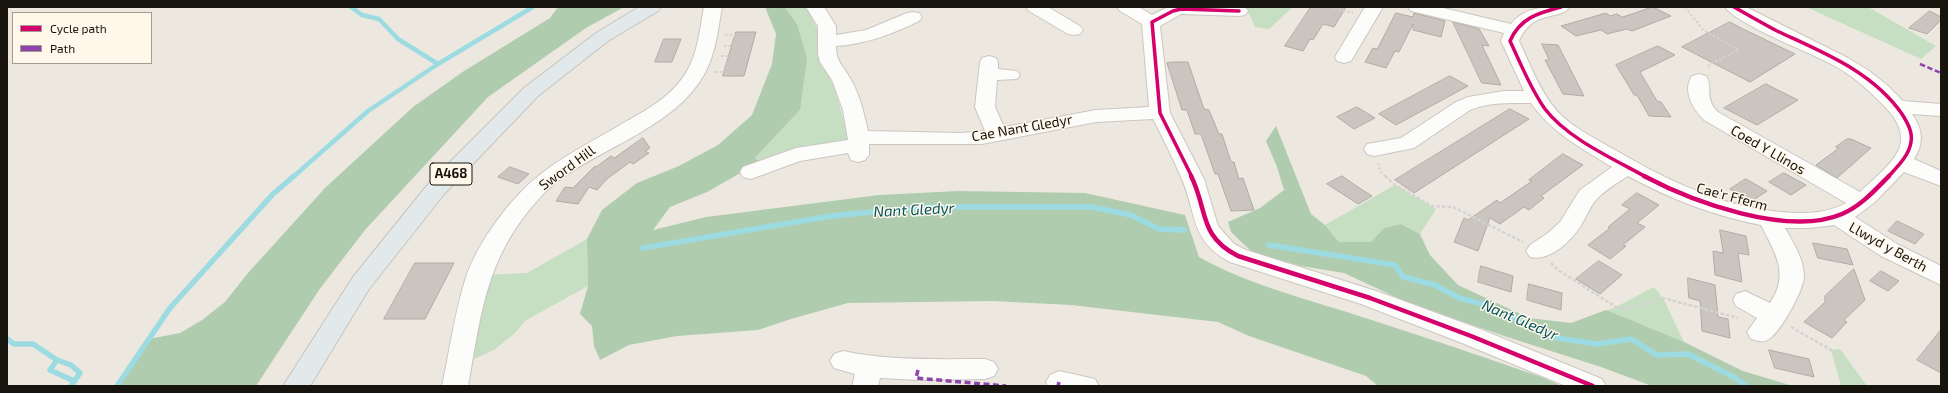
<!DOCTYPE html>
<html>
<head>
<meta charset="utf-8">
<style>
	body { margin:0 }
	#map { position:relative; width:1948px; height:393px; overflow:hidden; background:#ede8df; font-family:"Exo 2",sans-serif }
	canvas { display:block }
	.frame { position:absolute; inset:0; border:8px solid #17140e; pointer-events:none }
	.legend { position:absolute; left:12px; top:12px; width:140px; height:52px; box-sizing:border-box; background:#fff7ea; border:1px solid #a29c92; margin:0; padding:5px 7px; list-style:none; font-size:12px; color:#17140e }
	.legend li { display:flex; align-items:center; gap:8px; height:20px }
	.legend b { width:20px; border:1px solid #a29c92 }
</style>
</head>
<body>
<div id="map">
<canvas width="1948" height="393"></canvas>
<div class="frame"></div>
<ul class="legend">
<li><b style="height:5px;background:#d6006c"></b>Cycle path</li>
<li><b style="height:5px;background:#8e44ad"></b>Path</li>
</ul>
</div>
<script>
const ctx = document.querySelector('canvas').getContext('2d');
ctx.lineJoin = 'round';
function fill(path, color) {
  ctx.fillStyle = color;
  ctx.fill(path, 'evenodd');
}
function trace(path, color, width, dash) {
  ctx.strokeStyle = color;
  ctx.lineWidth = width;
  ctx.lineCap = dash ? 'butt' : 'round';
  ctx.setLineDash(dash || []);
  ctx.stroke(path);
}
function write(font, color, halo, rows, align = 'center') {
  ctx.font = font + ' "Exo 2",sans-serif';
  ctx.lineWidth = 3;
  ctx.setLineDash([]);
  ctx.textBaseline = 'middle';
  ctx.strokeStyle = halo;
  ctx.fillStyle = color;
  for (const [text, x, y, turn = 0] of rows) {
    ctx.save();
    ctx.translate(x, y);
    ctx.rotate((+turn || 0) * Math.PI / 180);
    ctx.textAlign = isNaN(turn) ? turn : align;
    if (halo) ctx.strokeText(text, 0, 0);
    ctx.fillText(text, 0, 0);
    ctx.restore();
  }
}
fill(new Path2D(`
	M785,7H806L819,32L817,55L835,88L849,141L776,154L760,162L755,158L800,110L797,24Z
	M1246,7H1293L1269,29L1255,27Z
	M1806,7H1868L1936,46L1921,59Z
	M1395,185L1436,209L1420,234L1401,224L1384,228L1371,242H1339L1325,225Z
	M587,239L588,286L525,321L515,333L494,350L472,360L485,275L527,273Z
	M1654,287L1663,298L1684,342L1606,311L1616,307Z
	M1840,349L1867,386H1841L1831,350Z`), '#c6dfc3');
fill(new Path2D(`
	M558,7H624L586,28L488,97L365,230L319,290L256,386H117L149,339L180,333L202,320L225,302L248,273L325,188L413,107L464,71L550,18Z
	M765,7H785L797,24L807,58L800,110L755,158L760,162L707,192L670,207L653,230L706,217L879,195L958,191L1085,193L1185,215L1199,257C1247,284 1303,298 1356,315C1419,335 1481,356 1544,378L1561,386H1378L1366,376L1249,336L1218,322L1071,305L992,301L848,303L791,319L758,330L677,336L629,345L600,360L594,346L592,326L580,314L588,286L587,239L602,210L637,183L679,166L718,145L752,115L772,64L776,34Z
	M1276,126L1311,214L1325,225L1339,242H1371L1384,228L1401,224L1420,234L1430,255L1458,285L1529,318L1571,323L1606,310L1684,342L1743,371L1793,386H1652L1601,367L1504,336L1404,301L1344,273L1301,266L1252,252L1231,232L1228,222L1260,208L1284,190L1277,167L1266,141Z`), '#b0ccae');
trace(new Path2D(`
	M351,7L362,15L379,19L398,39L438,64
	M293,177L368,111L438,64L533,7`), '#9cdbe1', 4.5);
trace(new Path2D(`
	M1269,245L1395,265L1403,277L1435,285L1459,298L1486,305L1557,338L1597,344L1631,339L1657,355L1688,354L1734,377L1746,386
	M643,248L831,216L924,207H1092L1131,215L1159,229L1184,230
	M7,339L14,344H33L57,360L71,365L80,373L71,386
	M57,360L50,370L74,381
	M117,386L170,308L273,194L294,176`), '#9cdbe1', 5.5);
const building = new Path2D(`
	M1311,7H1346L1334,27L1323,24L1313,40L1310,39L1303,51L1285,46Z
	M1653,7L1671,16L1632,31L1627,29L1607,34L1601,30L1576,36L1561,26L1606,13L1610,16L1617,14L1622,17Z
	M1930,11L1941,17V20L1927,34L1909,28Z
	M1396,13L1413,17L1414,13L1445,21L1441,37L1413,30V24L1399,52L1395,51L1386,68L1365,62L1373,48L1377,49Z
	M1453,22L1479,29L1489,46L1482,45L1501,85L1482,83Z
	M1730,22L1741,28L1795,54L1750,82L1682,47Z
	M736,32H756L744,76H723Z
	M664,39H681L672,62H655Z
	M1542,44L1558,45L1584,96L1563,94L1545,60H1549Z
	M1658,46L1675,55L1640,72L1657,101L1661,102L1671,117L1649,116L1637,95H1634L1616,65Z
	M1172,62H1188L1204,109L1209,110L1219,134H1222L1231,162H1234L1239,179L1243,178L1254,210L1231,211L1218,174H1215L1201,134H1195L1187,110H1182L1167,63Z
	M1450,76L1468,86L1396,125L1379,114Z
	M1766,84L1798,100L1757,125L1724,108Z
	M1357,107L1375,118L1354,129L1337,117Z
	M1510,109L1529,119L1414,193L1395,180Z
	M643,138L650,148L645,151L649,153L633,164L630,162L607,179L597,190L589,187L578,204L556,201L565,187L573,188L595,166L596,167L611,156L614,158Z
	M1847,139H1851L1871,148L1837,178L1816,165L1839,148L1836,147Z
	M1563,154L1583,165L1541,196L1544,198L1529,210L1524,207L1500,224L1490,218L1478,251L1454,242L1464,218L1468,220L1497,200L1500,203L1532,181L1529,180Z
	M510,167L529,174L518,184L498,177Z
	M1784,173L1806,185L1791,195L1769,182Z
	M1342,176L1355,185L1372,196L1358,204L1327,184Z
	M1746,179L1767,191L1752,201L1730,189Z
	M1637,193L1659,205L1637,223L1645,227L1623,245L1626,246L1610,259L1588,245L1610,228L1608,227L1630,209L1622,205Z
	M1897,221L1924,234L1915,244L1888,231Z
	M1720,230L1746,236L1749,255L1738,253L1742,282L1715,275L1713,251L1723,253Z
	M1813,243L1847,249L1853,265L1818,258Z
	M1599,261L1622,275L1600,294L1576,279Z
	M415,263H454L425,319H384Z
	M1481,266L1513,276L1511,292L1478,282Z
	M1854,269L1865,300L1844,320L1847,322L1832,338L1804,322L1825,302V296Z
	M1881,271L1899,281L1888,291L1870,281Z
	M1688,278L1715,285L1718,317L1728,319L1730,338L1702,331L1700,301L1689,298Z
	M1529,284L1562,293L1561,310L1527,300Z
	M1941,330V373L1917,360Z
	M1769,350L1809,359L1814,377L1775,368Z`);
fill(building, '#cac5bf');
trace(building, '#b0aba5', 1);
const minor = new Path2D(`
	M704,7H722C718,29 716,51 706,71C677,127 603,146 555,183C540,196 525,214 514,231C483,279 478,332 468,386H442C450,349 455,310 467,274C478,245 499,215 520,193C548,163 585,146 620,125C645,111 672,97 687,71C698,52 700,28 704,7Z
	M806,7H824L836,26V35L866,30L907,13L913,12L919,13L922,17L919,21C893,34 866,44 836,46C836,63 844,66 851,80C860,95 864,114 868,131L961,133L985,131L975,107L980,62L982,58L989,56L996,58L998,62V69L1017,71L1020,75L1017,79L997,80L995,107L1004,127L1096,110L1149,107L1142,24L1120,11L1117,7H1139L1152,15L1168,7H1245L1248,11L1245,15L1239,16L1181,14L1160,26L1170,113L1204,179L1218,226L1234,244L1246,250L1379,292L1480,329L1602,379L1606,386H1566L1462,343L1361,304L1230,262C1189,241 1197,212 1181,177C1173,158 1163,139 1153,119L1096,122L982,144H869V155L865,160L858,162L851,160L848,153L800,161L751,179L743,177L740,172L743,167L796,148L848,140L843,110L832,80L820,62L818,54V26Z
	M1026,7H1048L1080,26L1083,30L1080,34L1074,35L1068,34L1029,11Z
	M1365,7H1383L1351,61L1344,63L1337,61L1335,57Z
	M1408,7H1439L1511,24C1526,5 1548,7 1570,7C1560,21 1532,9 1519,41C1531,66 1541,95 1561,115C1577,130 1598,140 1617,151C1672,183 1731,211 1796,213C1813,213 1830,212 1846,203L1704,120C1693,109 1682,91 1692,76L1699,74L1706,76C1714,88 1703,97 1718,112L1860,192C1872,180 1892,165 1899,149C1905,135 1897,120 1888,110C1872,93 1856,78 1835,66C1812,53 1737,25 1725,7H1746L1848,58L1868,70L1887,85L1903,101L1941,104V116L1912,114C1923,130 1924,143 1914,159L1941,171V186L1904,172L1874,203L1855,217L1897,244L1941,266V285L1881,256L1834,225L1810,228H1785C1793,242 1804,259 1804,276C1804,290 1781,331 1769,339C1763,343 1757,341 1751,339L1747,332L1757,318L1736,306L1733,300L1736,294L1745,291L1770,303C1790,274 1775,253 1761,225C1714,216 1670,199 1628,176C1617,183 1605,190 1596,200C1589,208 1586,218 1580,227C1570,242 1549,262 1530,257L1526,251L1530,245L1548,233L1560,222L1580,190L1612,167C1581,148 1552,133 1531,103C1511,103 1489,102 1470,110L1414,148L1374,156L1367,154L1364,149L1367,144L1401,138L1456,102L1468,97L1504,91H1524L1501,41L1504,33L1411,11Z
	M843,351C890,361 937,359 985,359L994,362L998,369L994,376L985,379L918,380L880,378L878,386H852L855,374L834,368L830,361L834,354Z
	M1059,371L1095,379L1099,386H1048L1046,382L1050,375Z`);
const major = new Path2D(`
	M639,7H661L658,11L608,41L538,96L445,193L369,289L310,386H283L353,277L429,183L524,88L596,33Z`);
trace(minor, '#cbc6c0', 2);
trace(major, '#c6c4bf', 2);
trace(new Path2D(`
	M1330,7L1353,13
	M1685,7L1703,30L1739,50L1709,65L1707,68
	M725,35H735
	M724,46H732
	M721,56H728
	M715,72H724
	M1378,163L1380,171L1386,177`), '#d4d3d1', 2, [2.5, 2]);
trace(new Path2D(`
	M1385,176L1395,185L1432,206L1453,207L1523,242
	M1551,263L1558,270L1616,307L1626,309L1663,298L1738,318
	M1791,327L1831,350L1855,386`), '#d4d3d1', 2.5, [3.5, 2]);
fill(minor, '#fcfcfa');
fill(major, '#e2e9eb');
trace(new Path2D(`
	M1920,64L1941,73`), '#8e44ad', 2.5, [5.5, 2.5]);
trace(new Path2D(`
	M918,370L916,378L1006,386
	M1058,386L1059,382`), '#8e44ad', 3.5, [6, 3.5]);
trace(new Path2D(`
	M1561,7C1538,13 1520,18 1510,41C1521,64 1530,88 1545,109C1568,139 1614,159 1646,177
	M1734,7C1748,15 1762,23 1777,31C1822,52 1872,71 1902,114C1907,122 1913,132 1911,142C1909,156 1897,167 1888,177
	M1192,177L1160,113L1152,22L1173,11L1181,9L1239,11`), '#d6006c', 3.5);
trace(new Path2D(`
	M1191,176C1208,209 1198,236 1238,256L1370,298L1471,336L1593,386
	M1644,176C1693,202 1788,237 1842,214C1861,206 1875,190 1889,176`), '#d6006c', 4.5);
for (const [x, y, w] of [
	[451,174,42]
]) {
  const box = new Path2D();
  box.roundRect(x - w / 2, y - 11, w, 22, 3);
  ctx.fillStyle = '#fff7ea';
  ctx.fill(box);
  trace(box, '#17140e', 1);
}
write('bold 13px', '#17140e', null, [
	["A468",451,174]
]);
write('14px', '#17140e', '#fff7ea', [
	["Cae Nant Gledyr",1022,128,-10],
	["Coed Y Llinos",1768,150,30],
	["Sword Hill",567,168,-36],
	["Cae'r Fferm",1732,197,15],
	["Llwyd y Berth",1888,247,29]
]);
write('italic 15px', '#00555f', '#fff7ea', [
	["Nant Gledyr",914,210,-3],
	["Nant Gledyr",1520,320,23]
]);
</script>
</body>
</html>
